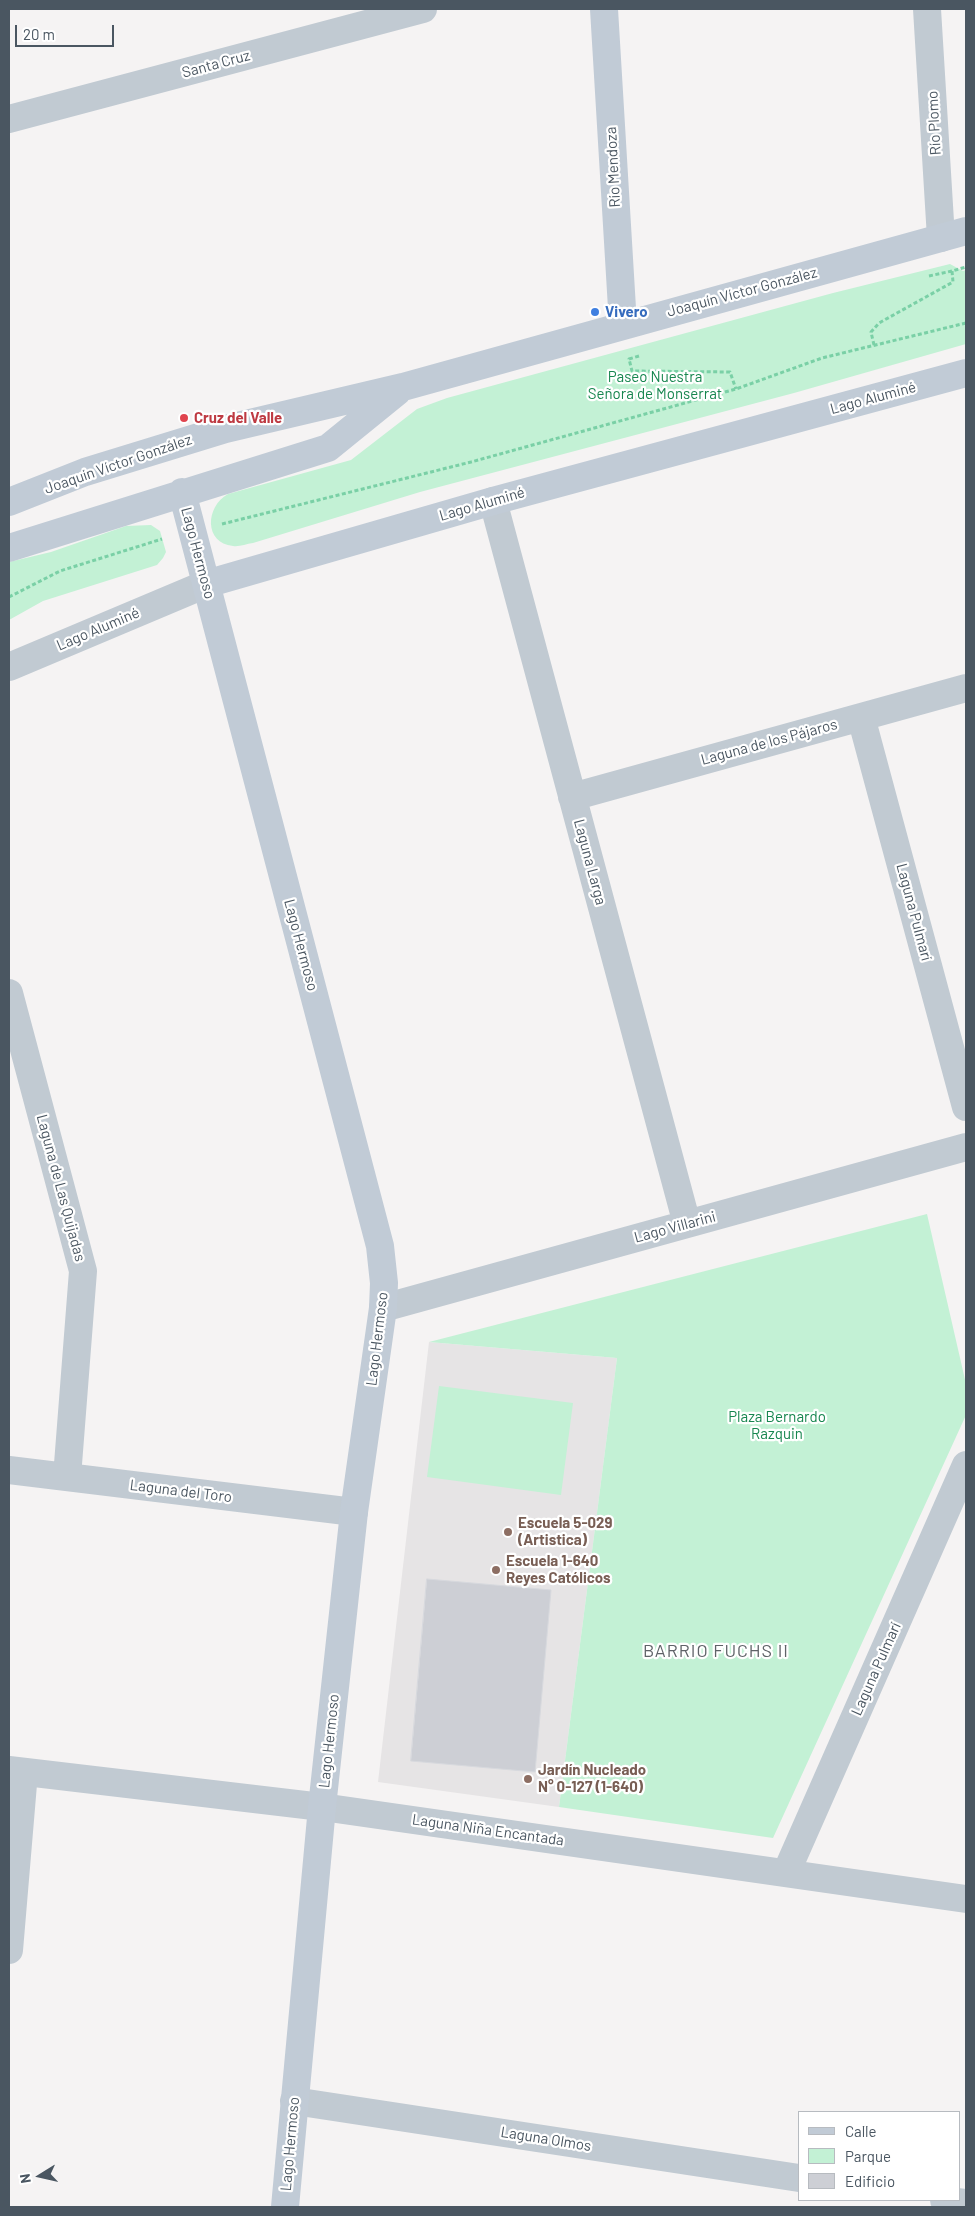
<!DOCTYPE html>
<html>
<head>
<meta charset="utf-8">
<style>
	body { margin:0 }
	#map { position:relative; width:975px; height:2216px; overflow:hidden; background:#f5f3f3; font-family:Barlow,sans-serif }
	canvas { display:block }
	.frame { position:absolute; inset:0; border:10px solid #4a5661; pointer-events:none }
	.legend { position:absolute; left:798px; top:2111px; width:162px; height:90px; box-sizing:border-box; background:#fff; border:1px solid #b7bbc0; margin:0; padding:6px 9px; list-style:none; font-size:15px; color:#4a5661 }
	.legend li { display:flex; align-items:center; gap:10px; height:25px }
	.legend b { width:25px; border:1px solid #b7bbc0 }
	.north { position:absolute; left:15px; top:2151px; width:50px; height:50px; -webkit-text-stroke:4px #fff; paint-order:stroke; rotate:260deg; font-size:14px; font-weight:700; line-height:20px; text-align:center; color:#4a5661 }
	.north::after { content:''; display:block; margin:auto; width:18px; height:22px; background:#4a5661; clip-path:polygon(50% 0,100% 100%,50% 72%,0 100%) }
	.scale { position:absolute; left:15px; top:25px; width:99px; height:22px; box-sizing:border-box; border:2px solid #4a5661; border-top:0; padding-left:6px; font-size:15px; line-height:18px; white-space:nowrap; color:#4a5661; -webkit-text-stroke:4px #fff; paint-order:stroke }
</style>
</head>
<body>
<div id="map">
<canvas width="975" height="2216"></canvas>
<div class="frame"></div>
<ul class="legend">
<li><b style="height:6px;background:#c1cbd6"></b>Calle</li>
<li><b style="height:14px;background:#c3f1d5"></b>Parque</li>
<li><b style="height:14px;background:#cdcfd5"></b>Edificio</li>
</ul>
<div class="north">N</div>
<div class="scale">20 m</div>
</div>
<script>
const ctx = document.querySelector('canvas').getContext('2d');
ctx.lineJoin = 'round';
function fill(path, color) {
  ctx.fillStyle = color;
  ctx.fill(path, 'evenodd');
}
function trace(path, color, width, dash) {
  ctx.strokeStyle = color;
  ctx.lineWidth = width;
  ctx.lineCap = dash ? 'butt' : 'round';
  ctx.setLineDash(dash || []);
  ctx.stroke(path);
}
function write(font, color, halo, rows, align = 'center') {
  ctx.font = font + ' Barlow,sans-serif';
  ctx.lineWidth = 4.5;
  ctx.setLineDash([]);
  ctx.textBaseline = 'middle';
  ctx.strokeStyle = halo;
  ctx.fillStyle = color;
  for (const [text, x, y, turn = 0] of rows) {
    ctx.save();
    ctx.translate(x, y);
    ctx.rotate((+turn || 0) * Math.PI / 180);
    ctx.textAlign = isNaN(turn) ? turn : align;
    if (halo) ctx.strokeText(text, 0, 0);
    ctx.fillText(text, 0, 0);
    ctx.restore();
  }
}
fill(new Path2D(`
	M429,1342L617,1358L559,1807L378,1782Z`), '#e6e4e5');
fill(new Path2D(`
	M950,264L963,271L966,270V344L794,393L420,492L253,543C246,544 239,547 233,546C204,543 205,507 228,494L351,460L417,409L447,398L833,293Z
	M151,525L160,531L166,552L163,558L157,565L43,601L9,620V562L51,552L126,526Z
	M927,1214L966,1384V1415L773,1838L559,1807L617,1358L429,1342Z
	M439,1386L573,1403L561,1495L427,1477Z`), '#c3f1d5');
const building = new Path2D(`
	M427,1579L551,1590L535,1772L411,1761Z`);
fill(building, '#cdcfd5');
trace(building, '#d7d9de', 1);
trace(new Path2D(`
	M929,276L952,271
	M874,345L871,332L879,323L953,282L952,271L966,267
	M639,356L629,359L632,371L730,372L736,389
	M222,524L471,462L736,389L822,358L966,323
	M9,597L60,571L162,539`), '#7ad0a6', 3, [4, 2.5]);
trace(new Path2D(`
	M927,9L941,238
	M9,119L423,9
	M493,501L687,1224
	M9,667L206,584
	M861,717L966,1107
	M572,797L966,688
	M9,993L83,1271L67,1477
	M383,1308L966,1147
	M9,1470L354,1512
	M9,1770L322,1807L966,1899
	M786,1873L966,1465
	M9,1950L24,1772
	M294,2101L799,2178
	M944,2200L966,2203`), '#c1cad2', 28);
trace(new Path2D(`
	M604,9L623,325
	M182,492L380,1246L384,1283L383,1308L354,1512L322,1807L285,2207
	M9,502L85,472L225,429L403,387L966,231
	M9,548L328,448L397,392
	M206,584L493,501L966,373`), '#c1cbd6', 28);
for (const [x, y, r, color] of [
	[595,312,5,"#3f7fe0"],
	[184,418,5,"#e0444e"],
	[508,1532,5,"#8d6e63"],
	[496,1570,5,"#8d6e63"],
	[528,1779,5,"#8d6e63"]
]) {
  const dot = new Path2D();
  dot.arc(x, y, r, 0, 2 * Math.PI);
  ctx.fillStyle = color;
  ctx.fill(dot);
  trace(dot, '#fff', 2);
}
write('15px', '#4a5661', '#fff', [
	["Santa Cruz",216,64,-15],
	["Río Plomo",934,123,-93],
	["Río Mendoza",613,167,-93],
	["Joaquín Víctor González",742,292,-15],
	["Lago Aluminé",873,398,-15],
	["Joaquín Víctor González",118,464,-19],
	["Lago Aluminé",482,504,-16],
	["Lago Hermoso",198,553,75],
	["Lago Aluminé",98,629,-23],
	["Laguna de los Pájaros",769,742,-15],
	["Laguna Larga",590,862,75],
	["Laguna Pulmarí",914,912,75],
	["Lago Hermoso",301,945,75],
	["Laguna de Las Quijadas",61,1188,75],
	["Lago Villarini",675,1227,-15],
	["Lago Hermoso",377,1339,-83],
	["Laguna del Toro",181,1491,7],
	["Laguna Pulmarí",876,1669,-66],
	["Lago Hermoso",329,1741,-84],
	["Laguna Niña Encantada",488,1830,8],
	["Laguna Olmos",546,2139,9],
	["Lago Hermoso",290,2144,-85]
]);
write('bold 15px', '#366cbe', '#fff', [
	["Vivero",605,312]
], 'left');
write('15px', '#17864f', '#fff', [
	["Paseo Nuestra",655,377],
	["Señora de Monserrat",655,394],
	["Plaza Bernardo",777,1417],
	["Razquin",777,1434]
]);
write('bold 15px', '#be3a42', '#fff', [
	["Cruz del Valle",194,418]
], 'left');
write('bold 15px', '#785e54', '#fff', [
	["Escuela 5-029",518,1523],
	["(Artistica)",518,1540],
	["Escuela 1-640",506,1561],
	["Reyes Católicos",506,1578],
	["Jardín Nucleado",538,1770],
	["N° 0-127 (1-640)",538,1787]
], 'left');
ctx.letterSpacing = '1px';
write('18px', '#5f6368', '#fff', [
	["BARRIO FUCHS II",716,1651]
]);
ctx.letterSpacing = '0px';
</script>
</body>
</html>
